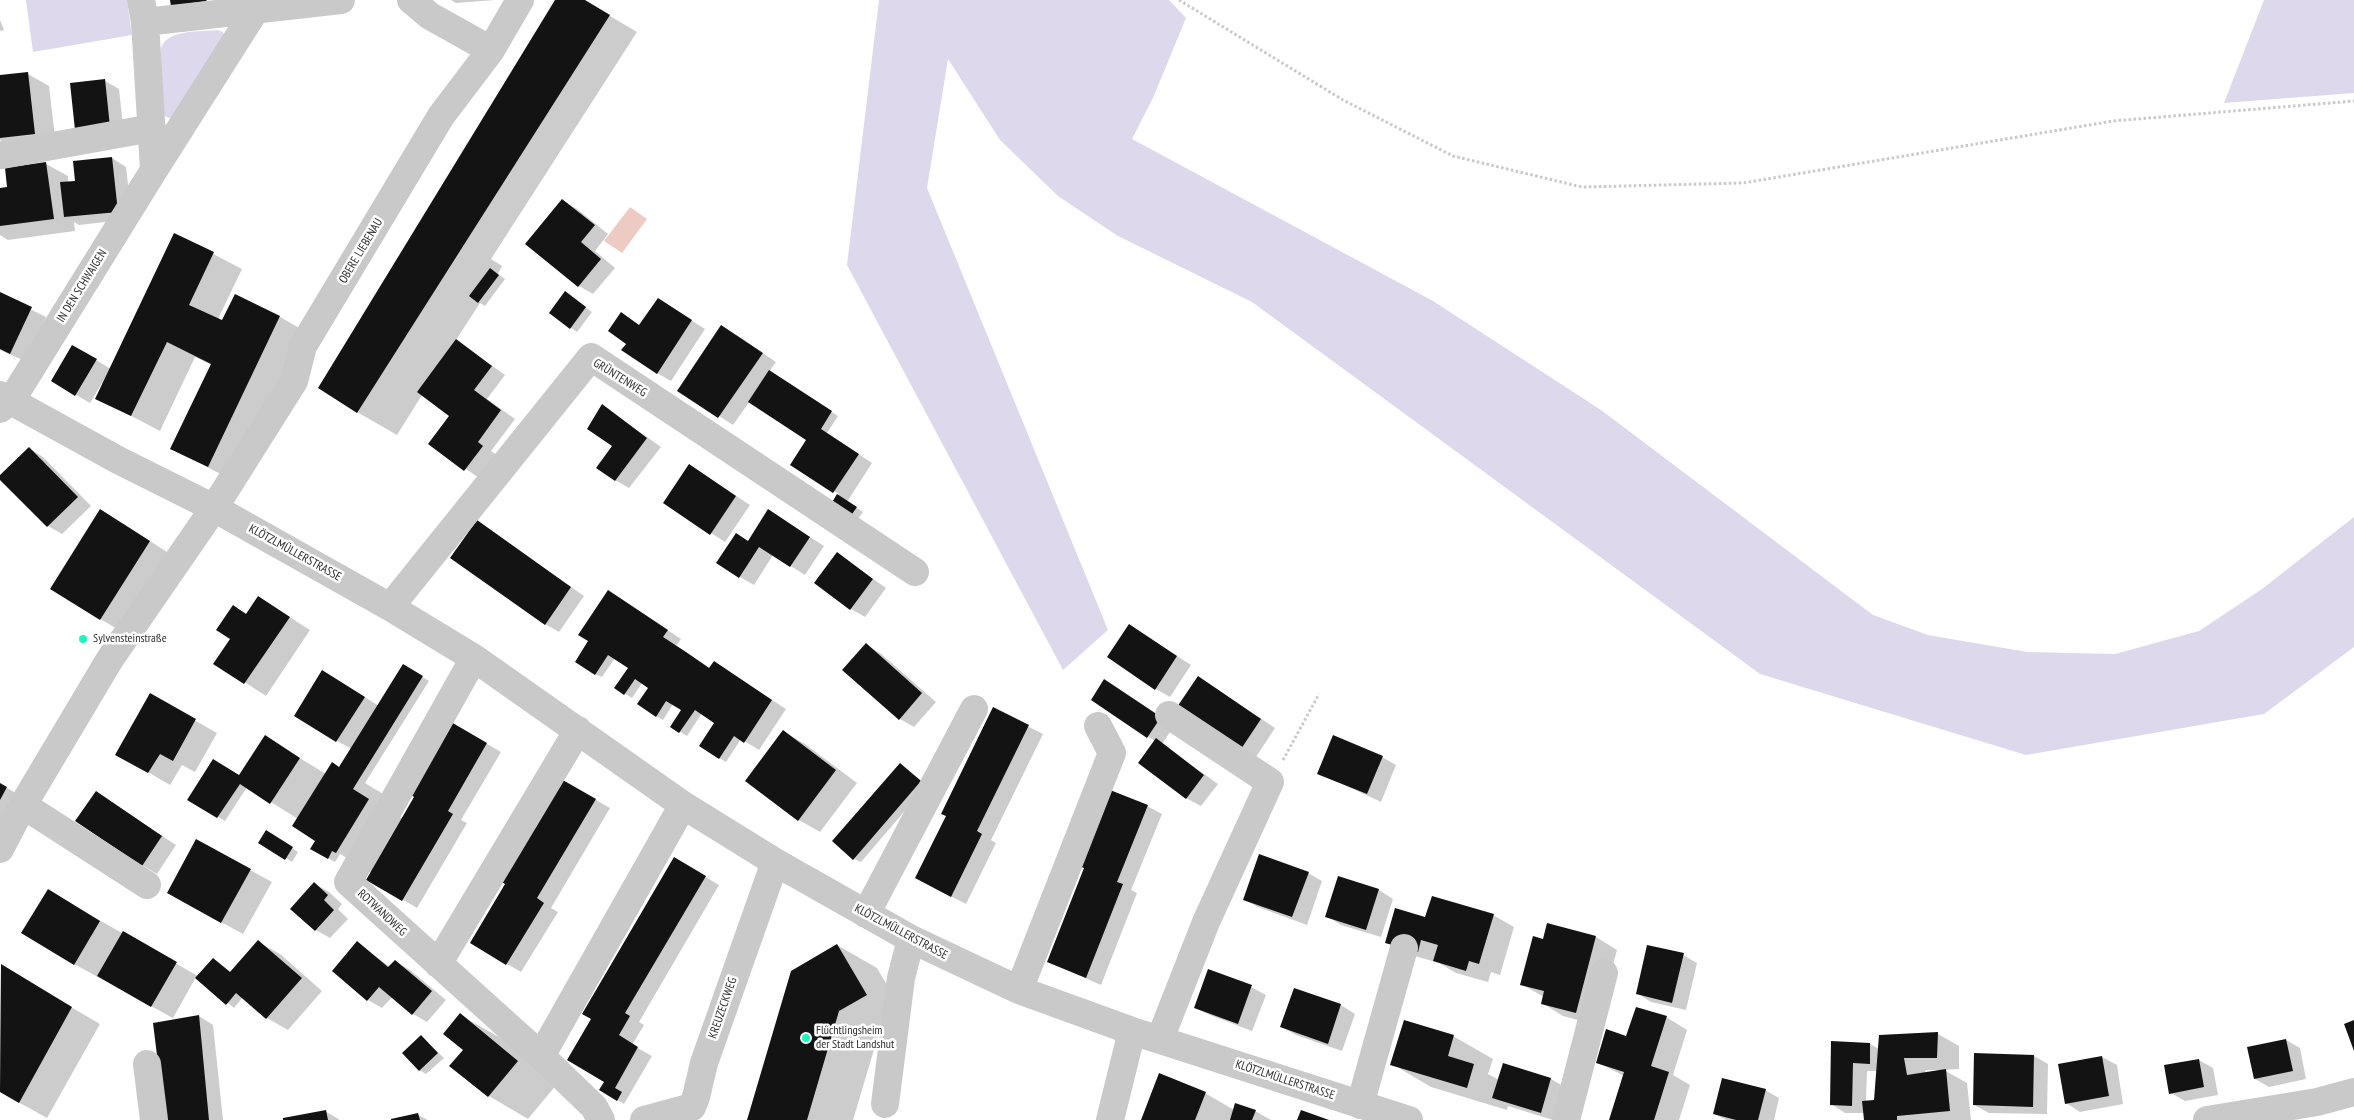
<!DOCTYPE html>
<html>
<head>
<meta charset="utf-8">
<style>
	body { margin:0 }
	canvas { display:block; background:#fff }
</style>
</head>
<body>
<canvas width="2354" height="1120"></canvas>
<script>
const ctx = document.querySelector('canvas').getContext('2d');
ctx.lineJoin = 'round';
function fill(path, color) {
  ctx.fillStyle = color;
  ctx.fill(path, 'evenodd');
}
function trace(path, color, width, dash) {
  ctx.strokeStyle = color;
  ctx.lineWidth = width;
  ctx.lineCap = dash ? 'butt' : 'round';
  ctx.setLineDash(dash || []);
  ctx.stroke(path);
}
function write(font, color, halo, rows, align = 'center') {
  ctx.font = font + ' "PT Sans Narrow",sans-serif';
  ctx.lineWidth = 5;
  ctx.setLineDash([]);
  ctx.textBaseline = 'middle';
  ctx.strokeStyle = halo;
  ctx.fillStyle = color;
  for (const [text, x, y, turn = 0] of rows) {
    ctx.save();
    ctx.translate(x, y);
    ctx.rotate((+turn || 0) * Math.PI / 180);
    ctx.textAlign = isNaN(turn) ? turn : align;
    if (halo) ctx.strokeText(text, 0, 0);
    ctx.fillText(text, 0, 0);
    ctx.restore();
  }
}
fill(new Path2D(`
	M26,0H127L132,35L33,52Z
	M879,0H1169L1186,18L1153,98L1132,139L1433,301L1601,410L1873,615L1928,635L2027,652L2115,654L2199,631L2262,589L2354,517V647L2264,714L2026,755L1760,674L1252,302L1118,236L1058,196L1000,140L948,59L927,188L1108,630L1063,670L847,265Z
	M2264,0H2354V93L2224,103Z
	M218,30L223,32L225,38L172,119L166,117L161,109V48C168,29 199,32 218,30Z`), '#ddd8ec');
fill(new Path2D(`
	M630,207L647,219L622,253L604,241Z`), '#eecbc2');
fill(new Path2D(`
	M451,0H495L456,3Z
	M556,0H583L637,32L491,259L502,266L498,274L505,279L485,306L480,303L456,340L505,375L487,399L515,419L491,451L497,455L479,478L429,443L450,415L422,395L397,435L357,412Z
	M0,20L4,30L0,31Z
	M28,74L49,86L56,146L19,151L0,140V77Z
	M105,81L119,89L124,135L90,138Z
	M112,158L126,167L132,219L79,225L74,222L75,231L8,240L0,235V189L9,188L46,164L68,176V183L77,182Z
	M563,201L577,209L608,234L595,251L615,268L593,294L579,286L527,244Z
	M175,234L242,269L218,319L223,322L280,317L308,333L236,482L172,449L212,365L195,357L160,431L97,398L103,384L102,383L90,403L52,381L72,346L111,369Z
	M0,294L46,317L25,361L0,350Z
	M572,297L592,312L577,332L571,328Z
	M672,308L705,329L671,381L657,373L628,343L640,326Z
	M736,335L776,362L769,372L838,416L827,433L872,463L847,502L863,512L857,520L832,504L839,494L792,465L809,439L750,401L733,425L679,390Z
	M603,406L661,447L629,488L615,480L613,445Z
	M29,448L43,457L91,506L62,534L48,526L0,478Z
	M689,465L750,505L725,542L711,533Z
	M769,511L824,546L805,575L773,555L754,585L740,577L749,542Z
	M477,522L584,596L559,632L545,624Z
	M122,523L170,554L122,632L51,589Z
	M837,554L886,588L865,617L851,609Z
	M259,598L310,630L266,696L215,663L231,639L233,606L247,614Z
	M622,600L681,639L676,646L701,662L710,668L714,662L786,709L759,750L741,739L726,762L719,758L722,729L702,713L687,736L672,727L682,710L673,704L663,720L656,716L649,688L642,683L632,698L616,688L630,667L615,658L602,677L595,674Z
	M1129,625L1191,665L1170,697L1156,689Z
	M866,645L880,653L936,702L914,727L900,719Z
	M404,666L429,681L365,783L398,803L391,813L403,819L451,723L501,752L461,820L467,823L417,908L368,879L372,873L340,854L335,862L312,849L321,846L298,819L247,787L225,821L188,799L239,777L265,737L326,774L340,768L352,749L337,741V680L379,706Z
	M1212,686L1275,728L1254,760L1239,751Z
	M150,695L217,733L195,772L182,765L170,785L117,754Z
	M1092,700L1174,726L1162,744L1218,784L1201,806L1186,798L1155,741Z
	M993,709L1043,734L991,840L996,843L966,904L931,886L947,816Z
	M784,732L805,744L857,783L820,832L799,820L747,781Z
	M1382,757L1396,765L1381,802L1319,773Z
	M900,764L927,785L861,862L854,859Z
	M562,780L610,808L551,908L558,912L521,972L471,943L507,884Z
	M0,784L21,796L0,832Z
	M96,792L176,845L157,874L142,865Z
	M1147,806L1162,814L1131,890L1137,893L1101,985L1048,962L1085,869Z
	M266,832L298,852L292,862L260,842Z
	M674,858L719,885L639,1022L644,1025L632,1045L652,1056L624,1104L600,1090L613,1085L592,1019Z
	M250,870L272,882L243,934L190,905Z
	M1308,873L1322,881L1307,925L1258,907L1244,899Z
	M1339,878L1379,890L1393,899L1381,937L1341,925L1327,916Z
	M315,884L329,892L342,904L338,909L348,919L330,938L316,930L292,909Z
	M69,903L198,976L214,959L232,973L258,942L280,954L322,991L288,1030L267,1018L243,997L234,1008L196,977L173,1018L74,964Z
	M1493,915L1514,927L1500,975L1491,972L1488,982L1456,973L1439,963L1408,954L1426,919Z
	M1548,924L1596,937L1617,950L1597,1025L1563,1016L1542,1003L1544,997L1521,984L1544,940Z
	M358,943L390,967L395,961L410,970L446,1000L427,1022L413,1014L392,997L382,1008L368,1000L334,971Z
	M837,945L877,968L906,1018L879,1033L853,1120H748Z
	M1683,955L1697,963L1686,1010L1651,1002L1637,993Z
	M1,966L100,1024L47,1118L0,1092Z
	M1251,987L1266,995L1252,1031L1210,1015L1195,1007Z
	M1295,989L1341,1005L1355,1014L1342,1051L1296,1035L1282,1027Z
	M460,1015L499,1037L557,1084L528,1119L489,1096L451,1065L464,1050Z
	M199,1016L213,1025L223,1120H166Z
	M1666,1017L1687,1030L1673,1075L1690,1085L1679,1120H1610L1624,1076L1597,1062L1627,1038Z
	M1938,1034L1959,1046V1069L1944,1070L1967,1083L1971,1120H1865L1864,1113H1845L1831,1104L1833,1043L1870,1044L1879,1049L1880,1036ZM1925,1070H1939L1940,1071L1926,1074ZM1867,1071H1878L1876,1101L1866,1102Z
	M1453,1036L1493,1059L1488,1074L1499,1080L1504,1064L1551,1079L1565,1087L1553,1120L1508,1106L1507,1110L1431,1087L1392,1064Z
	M421,1037L444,1058L426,1074L419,1070Z
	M2286,1040L2300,1048L2306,1079L2269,1087L2255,1079Z
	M2034,1056L2048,1064L2047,1114L1989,1113L1974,1105Z
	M2102,1057L2117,1065L2123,1104L2080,1112L2066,1103L2059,1065Z
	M2199,1060L2213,1068L2218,1095L2185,1101L2171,1093Z
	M1765,1090L1779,1098L1774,1120H1726L1715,1114Z
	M1205,1093L1234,1110L1255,1111L1271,1120H1143Z
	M325,1111L340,1120H284Z
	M418,1115L428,1120H393Z`), '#0003');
fill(new Path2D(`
	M170,0H206L207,1L171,6Z
	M555,0H585L610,15L357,413L318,388Z
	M28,72L35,134L0,138V75Z
	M105,79L110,127L75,130L70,83Z
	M112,157L118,212L64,217L60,182L75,181L73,161Z
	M46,162L54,219L0,226V188L7,187L5,168Z
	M562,199L595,225L581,242L601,259L578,287L525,244Z
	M174,233L214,252L189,305L222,320L235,294L280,316L208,467L170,449L211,364L167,342L131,416L95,399Z
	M490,268L499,275L478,303L469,296Z
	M565,291L586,307L570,329L549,313Z
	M0,292L32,307L10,354L0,349Z
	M658,298L692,320L657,374L621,350L626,344L608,331L621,312L639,325Z
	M721,325L763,353L718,418L677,391Z
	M456,339L492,366L474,390L501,410L478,442L483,446L464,471L428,444L449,416L417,392Z
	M72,345L97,359L75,396L51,381Z
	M769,370L832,411L821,429L859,454L833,493L790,465L806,440L748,402Z
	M602,404L647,438L615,481L596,468L612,446L587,429Z
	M29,447L78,497L47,527L0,480V475Z
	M689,464L736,496L710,535L663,503Z
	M837,494L857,507L850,517L831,504Z
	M100,509L150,541L100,620L50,589Z
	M768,509L810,537L790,567L759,547L739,578L716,563L736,533L748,541Z
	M477,520L571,587L545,625L450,558Z
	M837,552L873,579L850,610L814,583Z
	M608,590L668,630L663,637L686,652L709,668L714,661L772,700L744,743L734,736L719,759L699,746L714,723L695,710L679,733L670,727L681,710L666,701L656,717L637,704L648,688L635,679L624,695L614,688L628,668L608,655L595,675L575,662L588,641L578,635Z
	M258,596L290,617L244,684L213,664L230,639L216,630L233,605L246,614Z
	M1129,624L1177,656L1155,690L1107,657Z
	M866,643L922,693L899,720L842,670Z
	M403,664L423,676L353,789L369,799L336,853L332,851L328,859L310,849L315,841L292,826L332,762L339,767Z
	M322,670L365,697L336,742L294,716Z
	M1198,676L1261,719L1239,752L1175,710Z
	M1104,679L1161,717L1147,738L1091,700Z
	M150,693L196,719L173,761L160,754L148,773L115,755Z
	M993,707L1029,725L977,831L982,834L951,897L915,878L946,816L941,814Z
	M451,722L487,743L448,811L453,814L402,901L366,880L414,797L409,793Z
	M783,730L836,770L798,821L745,781Z
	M265,735L300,758L270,804L240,784L217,818L187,800L213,759L239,775Z
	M1333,735L1383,756L1367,794L1317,774Z
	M1156,738L1204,775L1186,799L1138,763Z
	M900,763L921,781L853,860L832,841Z
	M561,779L596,799L537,898L544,903L506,965L470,943L505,884L500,881Z
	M0,783L7,787L0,800Z
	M1110,790L1148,805L1117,882L1123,884L1086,978L1047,962L1084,868L1079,866Z
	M96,791L162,836L142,866L75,821Z
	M266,830L293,847L285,860L258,843Z
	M196,839L251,869L221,923L167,893Z
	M1259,854L1309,872L1292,917L1243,900Z
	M674,857L706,876L625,1013L630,1016L619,1035L638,1047L615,1088L622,1092L617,1101L599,1090L604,1082L567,1060L591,1019L582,1014Z
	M1338,876L1379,889L1366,930L1325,917Z
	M314,882L328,895L324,900L334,910L315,931L290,909Z
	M48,889L100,921L74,965L21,933Z
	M1432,896L1494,914L1479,964L1469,961L1466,971L1433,961L1438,945L1421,940L1418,952L1385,943L1395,908L1425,917Z
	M1547,923L1596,936L1576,1013L1541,1004L1544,991L1520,985L1533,936L1543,939Z
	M123,931L177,962L151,1007L97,976Z
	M258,940L302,978L266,1019L236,993L226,1005L195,978L213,958L230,972Z
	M357,941L388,967L395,960L432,991L412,1015L379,987L367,1001L332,971Z
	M837,944L867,995L839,1011L807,1120H747L791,971Z
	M1647,945L1684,953L1672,1003L1636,994Z
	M1,964L72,1007L19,1103L0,1092Z
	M1208,969L1252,985L1238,1024L1194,1008Z
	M1294,988L1341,1004L1328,1044L1280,1027Z
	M1636,1007L1667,1016L1651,1066L1669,1072L1654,1120H1609L1624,1072L1596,1063L1606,1029L1626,1036Z
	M460,1013L518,1061L488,1097L449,1066L463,1050L443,1034Z
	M199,1015L209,1120H165L153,1023Z
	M1404,1020L1454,1035L1448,1056L1474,1064L1467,1088L1390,1065Z
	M2354,1020V1051L2344,1024Z
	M1938,1032L1937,1058H1904L1907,1075L1946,1069L1950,1111L1897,1116V1120H1864L1862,1101L1874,1100L1879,1035Z
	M421,1035L438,1053L419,1071L402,1053Z
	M2286,1039L2293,1071L2254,1079L2247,1047Z
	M1831,1041L1870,1043V1064L1853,1063L1852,1106L1830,1105Z
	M1974,1053L2034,1055L2033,1107L1973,1105Z
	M2102,1056L2109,1096L2065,1104L2058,1064Z
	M2199,1059L2204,1087L2169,1094L2164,1065Z
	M1503,1063L1551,1078L1541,1113L1492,1098Z
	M1159,1073L1206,1092L1195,1120H1141Z
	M1722,1078L1766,1089L1758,1120H1736L1713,1114Z
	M1235,1103L1256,1110L1252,1120H1230Z
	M326,1110L328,1120H283V1118Z
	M1301,1110L1329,1120H1297Z
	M418,1113L420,1120H391V1119Z`), '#131313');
trace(new Path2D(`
	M1179,0L1343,100L1453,156L1582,187L1743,183L2113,121L2354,101
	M1283,760L1319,694`), '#c9c9c9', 3, [2.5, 2.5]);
trace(new Path2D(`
	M411,0L430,16L491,50
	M145,22L341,0
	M2,155L152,128
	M154,170L256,9
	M0,395L118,460L214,508L390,607L474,658L683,805L775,862L911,939L1019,990L1132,1031L1409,1120
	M0,409L11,401L154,170L145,22L141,0
	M390,607L591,357L915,572
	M474,658L348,882L541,1056L594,1107L601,1120
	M23,805L147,885
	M0,849L23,805L110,659L214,508L294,381L303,346L441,116L491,50L520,0
	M866,914L974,709
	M438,964L578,730
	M1019,990L1112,753L1098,726
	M1160,1039L1206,922L1270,782L1169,715
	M541,1056L683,805
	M147,1064L154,1120
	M885,1104L901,978L911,939
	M1360,1105L1404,948
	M644,1120L692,1107L696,1097L704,1063L775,862
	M1110,1120L1132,1031
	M1566,1120L1604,973
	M2207,1120L2317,1102L2354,1092`), '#c9c9c9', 28);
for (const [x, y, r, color] of [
	[83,639,5,"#1cf5bc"],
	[806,1038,5,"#1cf5bc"]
]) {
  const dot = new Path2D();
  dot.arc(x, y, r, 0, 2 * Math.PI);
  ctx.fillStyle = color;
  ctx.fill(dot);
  trace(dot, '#fff', 2);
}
write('12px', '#2c2c2c', '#fff', [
	["OBERE LIEBENAU",361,251,-59],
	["IN DEN SCHWAIGEN",82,286,-58],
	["GRÜNTENWEG",620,378,32],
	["KLÖTZLMÜLLERSTRASSE",295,553,29],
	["ROTWANDWEG",382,913,43],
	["KLÖTZLMÜLLERSTRASSE",901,932,28],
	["KREUZECKWEG",723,1008,-71],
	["KLÖTZLMÜLLERSTRASSE",1285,1080,18]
]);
write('12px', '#2c2c2c', '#fff', [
	["Sylvensteinstraße",93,639],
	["Flüchtlingsheim",816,1031],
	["der Stadt Landshut",816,1045]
], 'left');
</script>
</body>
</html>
